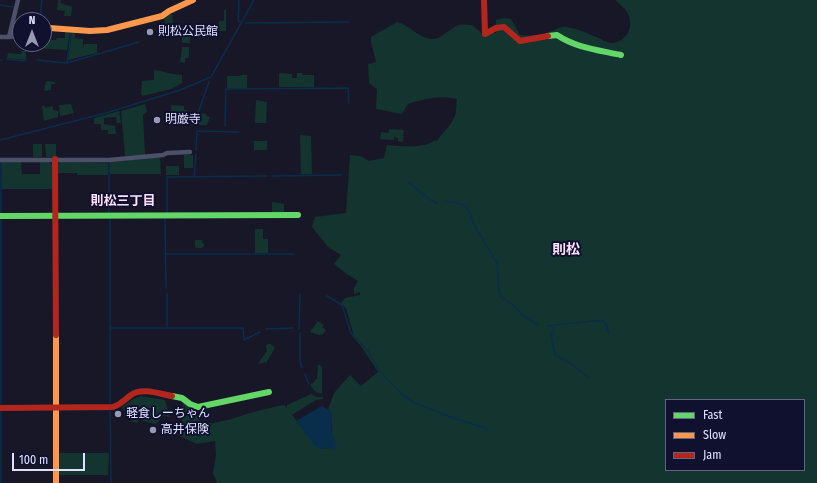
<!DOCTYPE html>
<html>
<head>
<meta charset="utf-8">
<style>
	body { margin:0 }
	#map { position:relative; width:817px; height:483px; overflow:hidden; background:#171727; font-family:"Fira Sans Condensed",sans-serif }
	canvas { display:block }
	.legend { position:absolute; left:665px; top:399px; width:140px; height:72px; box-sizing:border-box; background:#10112e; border:1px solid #626482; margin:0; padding:5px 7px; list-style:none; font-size:12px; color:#dee1ff }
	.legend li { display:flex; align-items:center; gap:8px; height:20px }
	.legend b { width:20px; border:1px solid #626482 }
	.north { position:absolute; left:12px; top:12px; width:40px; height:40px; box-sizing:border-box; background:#10112e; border:1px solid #626482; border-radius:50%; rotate:0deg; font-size:11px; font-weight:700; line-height:16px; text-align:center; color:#dee1ff }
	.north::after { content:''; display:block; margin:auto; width:14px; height:18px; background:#989ab3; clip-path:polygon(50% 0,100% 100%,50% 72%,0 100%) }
	.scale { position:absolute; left:12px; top:453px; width:73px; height:18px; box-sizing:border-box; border:2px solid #dee1ff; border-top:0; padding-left:5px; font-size:12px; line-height:14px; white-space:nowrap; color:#dee1ff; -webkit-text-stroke:3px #10112e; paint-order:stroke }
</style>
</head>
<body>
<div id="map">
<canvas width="817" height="483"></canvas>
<ul class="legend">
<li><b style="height:5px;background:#63d668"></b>Fast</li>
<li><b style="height:5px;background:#ff974d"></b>Slow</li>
<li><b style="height:5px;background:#b3261e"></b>Jam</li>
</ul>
<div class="north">N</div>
<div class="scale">100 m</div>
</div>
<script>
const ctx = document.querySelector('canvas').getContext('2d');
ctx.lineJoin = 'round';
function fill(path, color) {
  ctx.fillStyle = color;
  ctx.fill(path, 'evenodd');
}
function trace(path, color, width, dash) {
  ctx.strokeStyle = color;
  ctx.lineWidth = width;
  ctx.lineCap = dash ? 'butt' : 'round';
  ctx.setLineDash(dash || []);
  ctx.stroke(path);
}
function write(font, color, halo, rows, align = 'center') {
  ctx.font = font + ' "Fira Sans Condensed","Noto Sans JP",sans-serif';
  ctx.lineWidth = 4;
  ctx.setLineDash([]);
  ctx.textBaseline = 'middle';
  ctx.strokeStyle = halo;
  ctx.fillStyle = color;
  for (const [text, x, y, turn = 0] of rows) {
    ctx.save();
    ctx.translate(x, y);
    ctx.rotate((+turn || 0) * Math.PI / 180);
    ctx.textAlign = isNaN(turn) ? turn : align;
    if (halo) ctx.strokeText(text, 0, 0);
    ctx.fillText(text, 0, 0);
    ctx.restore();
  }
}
fill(new Path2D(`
	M58,0H61L60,3L72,7L71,16H64L65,11L57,10Z
	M615,0H817V483H217L213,473L216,455L215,441L197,444L175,434L182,421V418L177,416L184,403L195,409C196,414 197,419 202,422C214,427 241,415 254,412C264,409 274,407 284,405L287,408V405L311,394L317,397H323V399L316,400L292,415L321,449L330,448L332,435L331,411L328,409L334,393L350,375L361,386L378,372L361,346L352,336L353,333L346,308L341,303L345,298L360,295V292L354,294V288L358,281L344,272L334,264L341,255L328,247L312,227L315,217L346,213L350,155L361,156L369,161L384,158L387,145C400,146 425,149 435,140L437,141C442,133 450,127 454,118C457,113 456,105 457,99C440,95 425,99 408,104L402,114L376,109L377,89L369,83L368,64L376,62L371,41V37L397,22C410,25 417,37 431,39C442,40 449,28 459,25C463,24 468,25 472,25L483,34L496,33V20L503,18L511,19L520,35C530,36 538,36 547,33C554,31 559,26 567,27C578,29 589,34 599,38C602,40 607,42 610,43C619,44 629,36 630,27C632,14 624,8 615,0ZM666,400H804V470H666Z
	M224,10H226V31H218L219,21H224Z
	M170,14H172L174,32L167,33L164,17Z
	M65,31L70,32L67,50L37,48V44H44V32H46V40H56L57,38H65Z
	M72,33H75V38L83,39V48L84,44H97V53L68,60Z
	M182,35H190V43H182Z
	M182,47H189V58H185V63L180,62Z
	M22,51H26V60L7,58L8,53L21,54Z
	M154,70C164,71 172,75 182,75V83L171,89L143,96L141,94L142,81L154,80Z
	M279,73L292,74V78H297V73H302L303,75H314V87H279Z
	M241,75H247V88H227V76H240Z
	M46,81L55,82V84H51V90L44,91Z
	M256,100L267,102L266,123H255Z
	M71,104L74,113L60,116L59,105Z
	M145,104L147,112L143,115L145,155L125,156L121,111Z
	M171,105L184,106V110H187V115H179V125L172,124Z
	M42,106H45V108L53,106V110L58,111V117L44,121Z
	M119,111L121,123H117L116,117L104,118V124L115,126L116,134H108V130H101V124H94V118Z
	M199,113L207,114L206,116L210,117L207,125H195Z
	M389,129L404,130L403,142L398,141V138L394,137V140L380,139L381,132L389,133Z
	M300,135L311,136L312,174H301Z
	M254,141H267V150H254Z
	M33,144H42V157H33Z
	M45,144H56V157H46Z
	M184,155H193V168H184Z
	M159,157L160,159L161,174H110V162Z
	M48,161L52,165V189H2L1,162H21L22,174H40V162Z
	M60,162L108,163V175H77V173H57V165Z
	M166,166H179V175H166Z
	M272,202L284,204V212H272Z
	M255,229H263V239H268V253H255Z
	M195,240H202V243H204V246L202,248H196L195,246Z
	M318,321L324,325L322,327L326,330L322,335H319L310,332Z
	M268,344H271L275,348L266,363L265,362L259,364L258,363L267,351L266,346Z
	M318,364L322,367V394C316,393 312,390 310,384L313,383L317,378Z
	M141,396L165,400L170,417L163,416L156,424L139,420L138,423L132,422L122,407L135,398Z
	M59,453H109L108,475H59Z`), '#14342f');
fill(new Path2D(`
	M322,406L331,411L332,435C337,441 337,443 334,450L330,448L321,449L315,446L296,421Z`), '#092e4c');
trace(new Path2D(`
	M239,0L238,21L241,22
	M0,5L13,7
	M40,20L42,0
	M245,23L349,22
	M14,34L20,32
	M7,59L25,61
	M0,60H2
	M37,60L67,63L139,42
	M67,63L71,33
	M194,124L209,82
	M225,126L226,89L348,88L349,103
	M0,140L106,113L180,90L211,77L254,0
	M196,150L197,131L239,132
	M1,163V213
	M109,163V213
	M194,176L196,154
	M272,176L342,175
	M408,182C417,188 429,202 438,203
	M446,202H454L466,206L471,215L475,228L480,234L497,264L499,291L501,297L514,306L523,316L538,325
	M167,213V177L267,176
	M110,219V405
	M165,219L166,288
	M1,220V404
	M166,254H294
	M167,294V328
	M327,296L342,305L351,333L369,352L379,371L404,396L415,403L448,416L488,429
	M547,326L602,320L606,324L609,334
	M554,326L553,332L551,336L555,355L570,363L588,377
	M110,328H243L244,340L260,332
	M266,329L293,328
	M299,329L300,294
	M300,333V361L302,368
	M305,374L309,384
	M110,409L111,483
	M1,412V483`), '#092e4c', 1.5);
trace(new Path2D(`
	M0,37H9L20,35
	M9,37L18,0
	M0,160H109L163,155L167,153L190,152`), '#4c5068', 4.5);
trace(new Path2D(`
	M548,36L557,35C576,48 599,50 621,55
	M0,216L298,215
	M172,396L182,398L190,404L198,407L269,392`), '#63d668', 6);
trace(new Path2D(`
	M44,29L50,28L90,31L107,30L162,16L169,11L193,0
	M56,335V483`), '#ff974d', 6);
trace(new Path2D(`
	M484,0L485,34L496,28L504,27L520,41L548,36
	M55,159L56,335
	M0,408L113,407C122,404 124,400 131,395C142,387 160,394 172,396`), '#b3261e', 6);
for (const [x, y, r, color] of [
	[150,32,4,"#989ab3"],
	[157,120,4,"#989ab3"],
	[118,414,4,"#989ab3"],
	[153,430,4,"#989ab3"]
]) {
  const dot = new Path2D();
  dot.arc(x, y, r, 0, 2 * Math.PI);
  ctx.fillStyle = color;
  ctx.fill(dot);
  trace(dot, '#10112e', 1.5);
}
write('12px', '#dee1ff', '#10112e', [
	["則松公民館",158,32],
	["明厳寺",165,120],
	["軽食しーちゃん",126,414],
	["高井保険",161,430]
], 'left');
write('bold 13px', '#ffe0fa', '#10112e', [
	["則松三丁目",123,201]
]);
write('bold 14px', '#ffe0fa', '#10112e', [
	["則松",566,250]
]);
</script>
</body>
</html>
